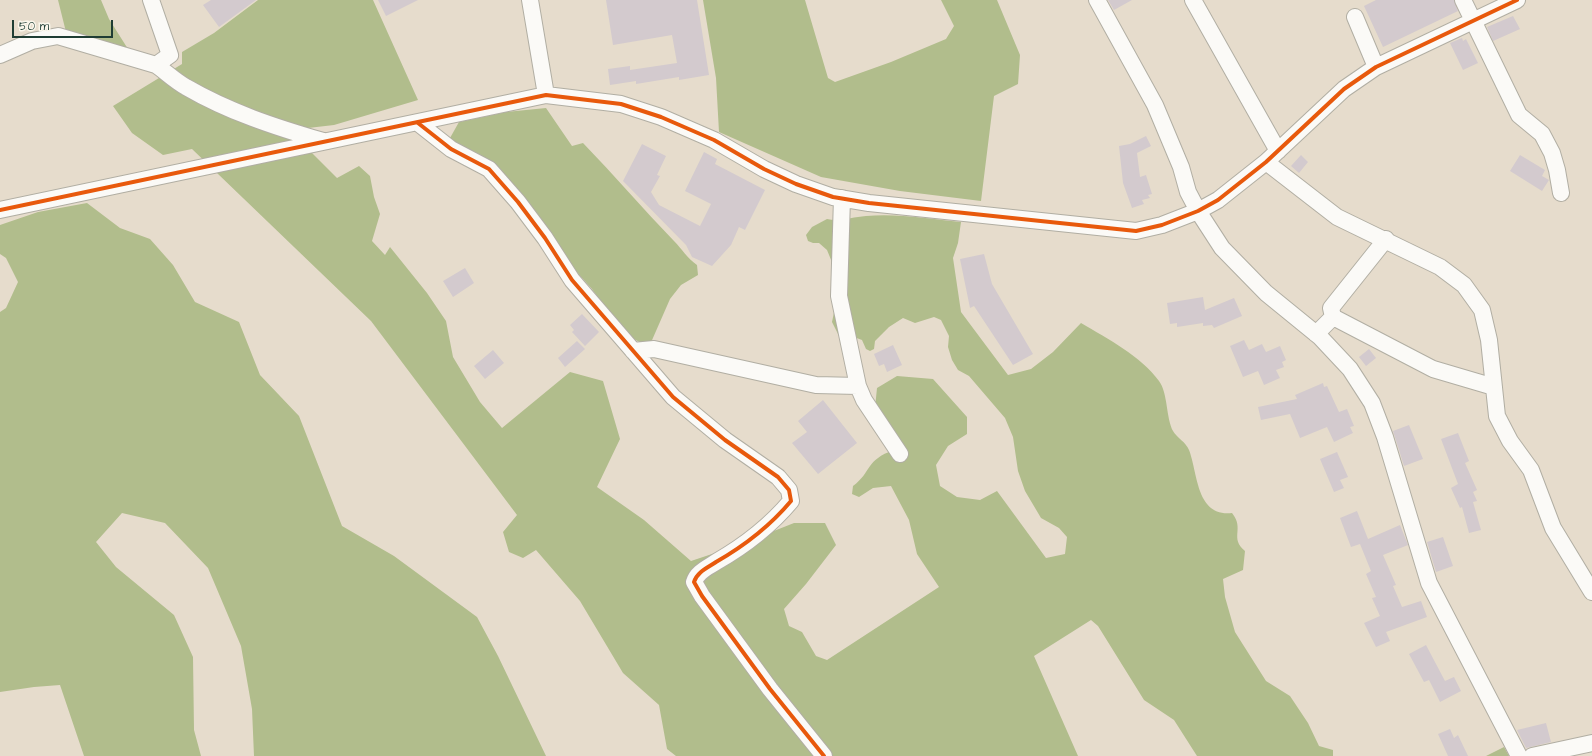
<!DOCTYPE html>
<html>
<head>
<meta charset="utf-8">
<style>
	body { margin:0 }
	#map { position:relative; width:1592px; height:756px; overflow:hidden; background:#e6dccc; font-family:"Architects Daughter",sans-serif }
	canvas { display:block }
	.scale { position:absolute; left:12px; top:20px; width:101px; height:18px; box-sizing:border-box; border:2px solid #1f3d34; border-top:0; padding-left:5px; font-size:12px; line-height:14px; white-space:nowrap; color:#1f3d34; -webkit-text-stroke:3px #fbf7ec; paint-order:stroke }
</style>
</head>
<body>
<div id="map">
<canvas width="1592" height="756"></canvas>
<div class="scale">50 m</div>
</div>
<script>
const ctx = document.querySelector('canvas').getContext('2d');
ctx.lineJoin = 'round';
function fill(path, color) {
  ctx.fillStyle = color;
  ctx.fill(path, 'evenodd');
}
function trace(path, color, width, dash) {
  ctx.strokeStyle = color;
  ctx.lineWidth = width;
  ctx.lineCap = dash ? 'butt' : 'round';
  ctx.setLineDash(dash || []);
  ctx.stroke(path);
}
fill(new Path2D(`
	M58,0H101L109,19L128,49L66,32Z
	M258,0H373L418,100L334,125L308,128L311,152L337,178L359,166L370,176L374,197L380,214L372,241L385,255L390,247L427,293L446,321L453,357L480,402L502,428L570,372L603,381L620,439L597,487L644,520L691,561L736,546L794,523H825L836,545L806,584L784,609L789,626L802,632L816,656L827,660L939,587L917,554L909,520L891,486L873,488L859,497L852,494L853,486C872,472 865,460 894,450L875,408L877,388L897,376L933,379L967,417V434L948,446L936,465L940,486L957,497L980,500L997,491L1046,558L1065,554L1067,537L1059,528L1041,518L1025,491L1018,471L1013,437L1005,418L969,376L958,370L952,360L948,347L949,336L941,320L934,317L915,323L903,318L889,327L875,341L874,349L870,351L866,349L862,340L854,337L840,338L832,322L836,303V272L827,250L819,243H813L808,241L806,235L812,227L827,219C840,222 852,217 866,216C897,213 930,219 961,222L958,243L953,258L961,312L1008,375L1031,369L1053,352L1081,323C1108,339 1141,356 1159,381C1168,393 1166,418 1173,431C1177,438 1186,442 1189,450C1198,473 1196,517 1232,513C1245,529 1229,538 1245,551L1243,570L1223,579L1225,597L1235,632L1266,681L1290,696L1308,723L1319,746L1333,750V756H1197L1174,720L1144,700L1098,626L1091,620L1034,656L1078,756H676L667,749L659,705L623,673L580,601L536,550L523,558L509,552L503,532L517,515L371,321L192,149L163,155L132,133L113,106L182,64V52L214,33Z
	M703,0H805L828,78L835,82L891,62L946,39L954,26L941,0H997L1020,55L1018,84L994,96L981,201L900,191L821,177L719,132L716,78Z
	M546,108L572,146L583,143C614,175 643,209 674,241C682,249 687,258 697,265L698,275L681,285L670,299L649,347L630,337L609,313L592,289L556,249L450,138L459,122L506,112Z
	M87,203L120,228L150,239L173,265L195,302L239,322L260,375L299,416L342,526L394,556L477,617L498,656L546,756H254L252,709L241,646L208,568L165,523L122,513L96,542L116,567L174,615L193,657L194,730L201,756H84L60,685L34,687L0,692V312L6,308L18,282L6,258L0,254V225L38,212Z
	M1504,747L1509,756H1486Z`), '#b1bd8c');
fill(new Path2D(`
	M211,0H256L219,27L203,5Z
	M378,0H418L386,16Z
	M606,0H697L709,75L679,80V77L636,84V81L610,85L608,69L630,66V70L677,63L672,35L613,45Z
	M1108,0H1132L1114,10Z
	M1376,0H1454L1458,11L1383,47L1364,6Z
	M1513,16L1520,29L1493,41L1487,27Z
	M1462,38L1463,41L1466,39L1478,63L1463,70L1450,43Z
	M1146,136L1151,146L1137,153L1140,177L1146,175L1152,194L1148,195L1150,198L1142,200L1144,204L1132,208L1123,183L1119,146L1130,144Z
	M642,144L666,156L657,175L660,176L651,192L659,205L700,226L711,204L685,191L704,152L717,159L715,164L765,190L745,230L739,227L731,245L712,266L692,257L686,245L623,181Z
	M1301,155L1308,162L1299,173L1291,166Z
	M1520,155L1545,170L1542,176L1549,180L1542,191L1510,171Z
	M984,254L992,284L1033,354L1013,365L974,306L970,308L960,259Z
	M465,268L474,283L453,297L443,281Z
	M1203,297L1205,310L1234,298L1242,316L1214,328L1212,325L1203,326V323L1177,327V323L1170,324L1167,303Z
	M582,314L599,332L585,346L572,332L574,330L570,325Z
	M1244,340L1249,350L1262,344L1266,352L1280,346L1286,360L1282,362L1284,367L1276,370L1280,378L1264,385L1258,371L1243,377L1230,346Z
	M577,341L585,349L565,367L558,358Z
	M893,345L902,365L887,372L884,364L879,366L874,354Z
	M1369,349L1376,358L1366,366L1359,357Z
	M493,350L504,363L485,379L474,366Z
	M1323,383L1324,387L1327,386L1339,412L1347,409L1354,426L1350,427L1353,433L1334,442L1327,427L1300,438L1290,414L1261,420L1258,407L1297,399L1295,395Z
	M823,400L857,443L818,474L792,443L807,432L798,421Z
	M1409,425L1423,459L1404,466L1393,431Z
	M1458,433L1469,461L1465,463L1477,490L1473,492L1477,501L1473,502L1481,530L1469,533L1462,507L1460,508L1451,488L1458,484L1441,439Z
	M1337,452L1348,477L1340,480L1344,488L1334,492L1320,459Z
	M1357,511L1368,539L1400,525L1408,545L1383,555L1396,585L1393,586L1402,607L1421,601L1427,617L1386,632L1390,641L1376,647L1364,623L1380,616L1372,598L1376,597L1366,574L1371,571L1360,544L1351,547L1340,518Z
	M1443,537L1453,566L1436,572L1427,542Z
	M1426,645L1445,681L1454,677L1461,691L1440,702L1429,680L1424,682L1409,654Z
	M1546,723L1551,742L1526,748L1517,730Z
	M1450,729L1454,738L1458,735L1468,756H1448L1438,734Z`), '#d3cace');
const minor = new Path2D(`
	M530,0L546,95
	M1097,0L1155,105L1181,167L1188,192L1198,211L1222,248L1266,293L1320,337L1350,369L1372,403L1385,437L1429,583L1519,756
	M1193,0L1278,151
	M1463,0L1519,115L1542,134L1552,153L1557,170L1561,193
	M1355,17L1376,67
	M0,55L32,41L58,36L156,65L170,55L151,0
	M156,65C166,72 175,81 186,87C229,112 275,127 323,141
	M418,123L451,149L489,169L518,202L545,238L572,280L673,397L725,440L778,477L789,490L791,501C770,526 744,546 716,562C707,568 697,572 694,582L702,596L770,689L824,756
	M1266,162L1337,217L1440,267L1464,285L1482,310L1489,340L1497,416L1510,441L1531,470L1553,528L1592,592
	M0,210L546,95L621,104L661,117L714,140L764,169L796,184L833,197L869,203L1136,231L1162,225L1198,211L1218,200L1266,162L1344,89L1376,67L1517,0
	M1333,317L1433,369L1494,387
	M1316,334L1333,317L1331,308L1386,239
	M633,351L654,349L816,385L858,386L839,296L842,198
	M858,386L864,400L900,454
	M1532,756L1592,743`);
trace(minor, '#b1aea3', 18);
trace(minor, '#fbfaf7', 16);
trace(new Path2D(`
	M418,123L451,149L489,169L518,202L545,238L572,280L673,397L725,440L778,477L789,490L791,501C770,526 744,546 716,562C707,568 697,572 694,582L702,596L770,689L824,756
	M0,210L546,95L621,104L661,117L714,140L764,169L796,184L833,197L869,203L1136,231L1162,225L1198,211L1218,200L1266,162L1344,89L1376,67L1517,0`), '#e8590c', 4);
</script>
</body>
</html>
